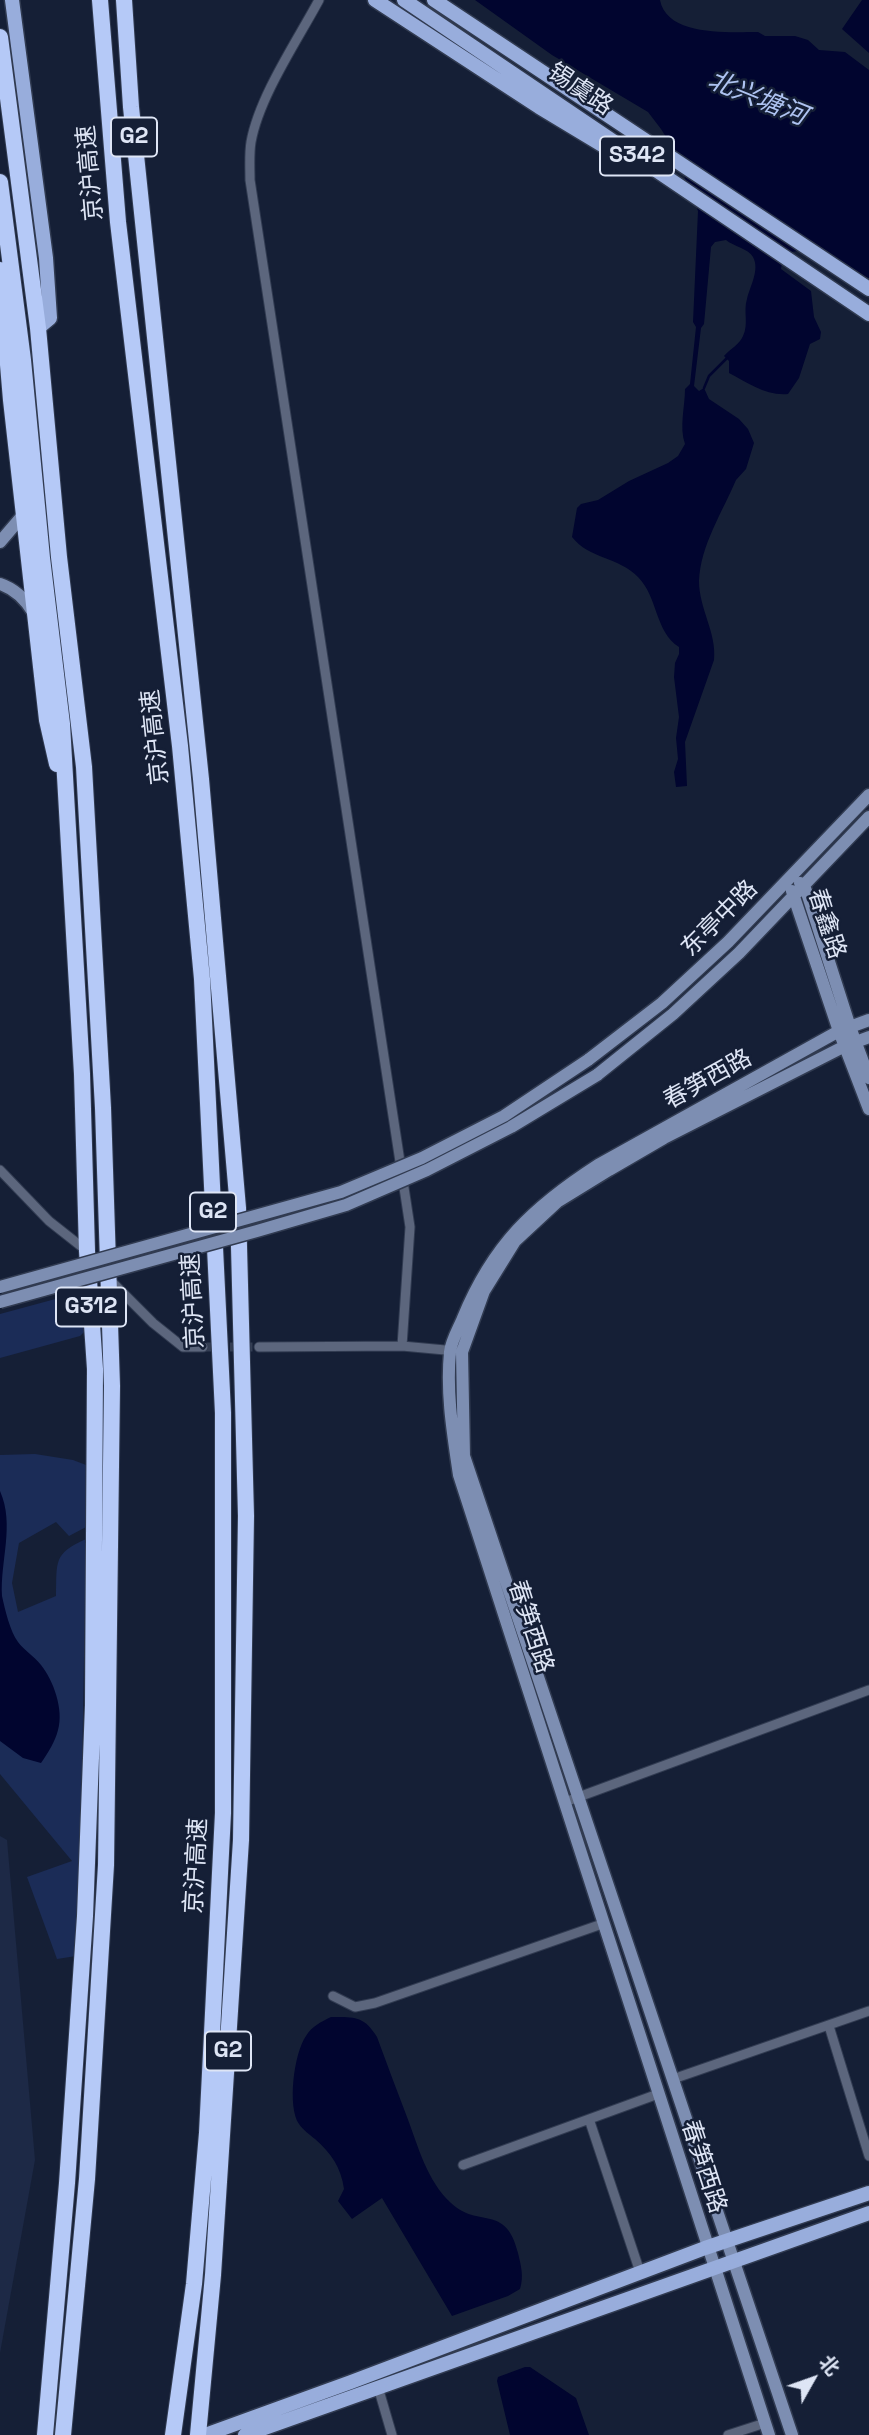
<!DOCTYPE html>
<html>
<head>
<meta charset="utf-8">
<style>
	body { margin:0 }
	#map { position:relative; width:869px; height:2435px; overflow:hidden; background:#151f36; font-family:"Space Grotesk","Noto Sans SC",sans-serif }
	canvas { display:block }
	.north { position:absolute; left:778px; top:2344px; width:70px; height:70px; -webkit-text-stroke:5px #151f36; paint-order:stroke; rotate:50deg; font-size:19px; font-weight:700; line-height:28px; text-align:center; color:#dee5f5 }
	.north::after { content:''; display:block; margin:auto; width:24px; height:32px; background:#dee5f5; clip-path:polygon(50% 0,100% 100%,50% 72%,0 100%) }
</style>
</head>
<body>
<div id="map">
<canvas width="869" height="2435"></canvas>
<div class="north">北</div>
</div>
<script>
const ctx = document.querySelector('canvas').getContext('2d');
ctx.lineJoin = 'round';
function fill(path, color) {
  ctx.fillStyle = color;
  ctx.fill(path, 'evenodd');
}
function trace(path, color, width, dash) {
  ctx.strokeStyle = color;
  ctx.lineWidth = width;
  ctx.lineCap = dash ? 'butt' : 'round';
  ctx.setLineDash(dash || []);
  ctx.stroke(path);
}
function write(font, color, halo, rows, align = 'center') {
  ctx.font = font + ' "Space Grotesk","Noto Sans SC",sans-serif';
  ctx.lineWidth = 5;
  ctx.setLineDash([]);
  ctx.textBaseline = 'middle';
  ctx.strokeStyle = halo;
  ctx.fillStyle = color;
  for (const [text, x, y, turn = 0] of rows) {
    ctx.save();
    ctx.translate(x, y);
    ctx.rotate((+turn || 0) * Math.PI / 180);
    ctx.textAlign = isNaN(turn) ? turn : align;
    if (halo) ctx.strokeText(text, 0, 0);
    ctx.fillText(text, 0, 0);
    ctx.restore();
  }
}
fill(new Path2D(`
	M0,1836L7,1840L35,2160L0,2353Z`), '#1d2946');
fill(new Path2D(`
	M85,1291L86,1330L80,1336L0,1358V1314Z
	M35,1454L73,1460L86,1465L88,1526L69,1536L56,1522L19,1543L12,1583L18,1612L56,1596C57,1561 53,1554 86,1539L82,1773L76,1956L57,1959L27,1877L72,1861L0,1774V1455Z`), '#1b2c57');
fill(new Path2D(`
	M475,0H660C667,37 730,32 758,32L765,36H795L808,40L819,50L845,52L869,70V278L858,276L842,281L798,251L791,252L782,262L781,269L811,291L814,317L821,332L820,339L810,344L799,378L788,394C766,396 748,383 729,373V361L724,356C730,349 740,344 743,336C749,324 743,311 747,299C750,286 760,270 753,257C749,249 733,246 726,240L715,242L711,247L704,324L701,328L694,386L699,391L704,388L709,399L739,419L748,429L754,443L746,469L736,480C723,511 700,546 699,581C699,609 717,633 714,660L685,742L687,786L676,787L674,772L678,759L676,738L679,717L674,677L675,663L679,654V647C655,632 658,597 638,577C619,557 589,559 572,537L577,508L581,504L598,500L629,481L668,463L678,456L685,444C679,427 685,407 685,389L690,384L696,327L693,322L698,211L673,148L661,129L648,112L552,55Z
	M862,0H869V53L842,29Z
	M0,1491C15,1525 0,1561 2,1596C5,1610 10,1631 18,1642C24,1650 34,1656 41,1665C53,1680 64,1709 58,1730C55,1742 48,1753 41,1763L23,1758L0,1741Z
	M331,2017C355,2017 364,2016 377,2037C387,2064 397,2091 407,2117C418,2146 427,2181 451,2203C478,2229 506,2203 518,2253C521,2266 524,2276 520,2289L508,2296L452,2316L382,2198L352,2219L338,2201L344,2189C341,2167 331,2153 315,2139C310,2135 303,2130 299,2124C287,2107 294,2053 306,2036C312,2026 321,2022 331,2017Z
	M525,2367H530L576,2398L589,2435H510L497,2381L498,2377Z`), '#01052f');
trace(new Path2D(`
	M704,388L709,376L727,358`), '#01052f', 2.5);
trace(new Path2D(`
	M203,1347H259`), '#333d53', 9, [9, 4.5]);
const street = new Path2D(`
	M319,0C297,41 259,97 251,142C249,154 250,168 250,180L410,1227L402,1346
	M0,1170L49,1221L87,1251L108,1278L153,1323L183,1347H203
	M259,1347L402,1346L456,1351
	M565,1802L869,1690
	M333,1996L355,2007L375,2003L602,1924
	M829,2026L869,2156
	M673,2079L869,2011
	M589,2119L640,2272
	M463,2165L658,2094
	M378,2387L392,2435
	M728,2435L765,2423`);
const secondary = new Path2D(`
	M0,542L24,514
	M0,584C15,589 25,599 33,612
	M800,883L804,886L808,896L850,1027L869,1078
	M792,891L839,1031L869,1109
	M588,1060L662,1003L728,942L869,795
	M597,1075L673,1014L739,953L869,817
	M769,2435L459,1475C453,1434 446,1394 450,1352C451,1341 459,1328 463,1318C493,1245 533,1207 598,1165L839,1031L869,1020
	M792,2435L464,1456L462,1352L484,1291L515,1241L557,1202L609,1170L664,1138L845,1046L869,1037`);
const primary = new Path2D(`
	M12,0L46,258L50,318L38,328
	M375,0L539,107L622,157
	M404,0L869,314
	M434,0L869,289
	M205,2435L351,2382L705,2248L869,2193
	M245,2435L869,2213`);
const highway = new Path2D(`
	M100,0L118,222L180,746L202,979L223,1413V1813L207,2133L194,2284L173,2435
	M124,0L131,107L201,779L238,1208L246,1516L241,1840L213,2275L198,2435
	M0,37L38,328L59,557L84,767L103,1108L112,1386L106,1865L87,2179L63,2435
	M0,182L23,360L42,558L62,724L82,1074L87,1251L95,1369L93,1705L85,1916L67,2183L45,2435
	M0,270L11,400L47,720L57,764`);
trace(street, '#313b51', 11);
trace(secondary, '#313b51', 15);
trace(primary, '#313b51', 17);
trace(highway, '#313b51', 18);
trace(street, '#5c667d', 9);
trace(secondary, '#7d8eb2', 12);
trace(primary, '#98addc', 14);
trace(highway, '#b5c9f7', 16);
const secondaryBridge = new Path2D(`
	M0,1287L341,1192L422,1158L504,1116L588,1060
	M0,1302L257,1231L346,1205L427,1170L511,1127L597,1075`);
trace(secondaryBridge, '#313b51', 15, []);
trace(secondaryBridge, '#7d8eb2', 12);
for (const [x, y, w] of [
	[134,137,46],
	[637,156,74],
	[213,1212,46],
	[91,1307,70],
	[228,2051,46]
]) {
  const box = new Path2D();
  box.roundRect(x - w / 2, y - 19.5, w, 39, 5);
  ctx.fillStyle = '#151f36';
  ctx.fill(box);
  trace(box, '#dee5f5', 2);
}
write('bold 23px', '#dee5f5', null, [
	["G2",134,137],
	["S342",637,156],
	["G2",213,1212],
	["G312",91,1307],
	["G2",228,2051]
]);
write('24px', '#dee5f5', '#151f36', [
	["锡虞路",580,90,34],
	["京沪高速",91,173,-95],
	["京沪高速",156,737,-96],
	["东亭中路",720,919,-45],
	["春鑫路",826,924,72],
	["春笋西路",708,1080,-29],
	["京沪高速",194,1301,-93],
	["春笋西路",530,1627,72],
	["京沪高速",197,1866,-87],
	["春笋西路",703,2167,72]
]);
write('italic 26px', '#aec3f1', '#151f36', [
	["北兴塘河",757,99,22]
]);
</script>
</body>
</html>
